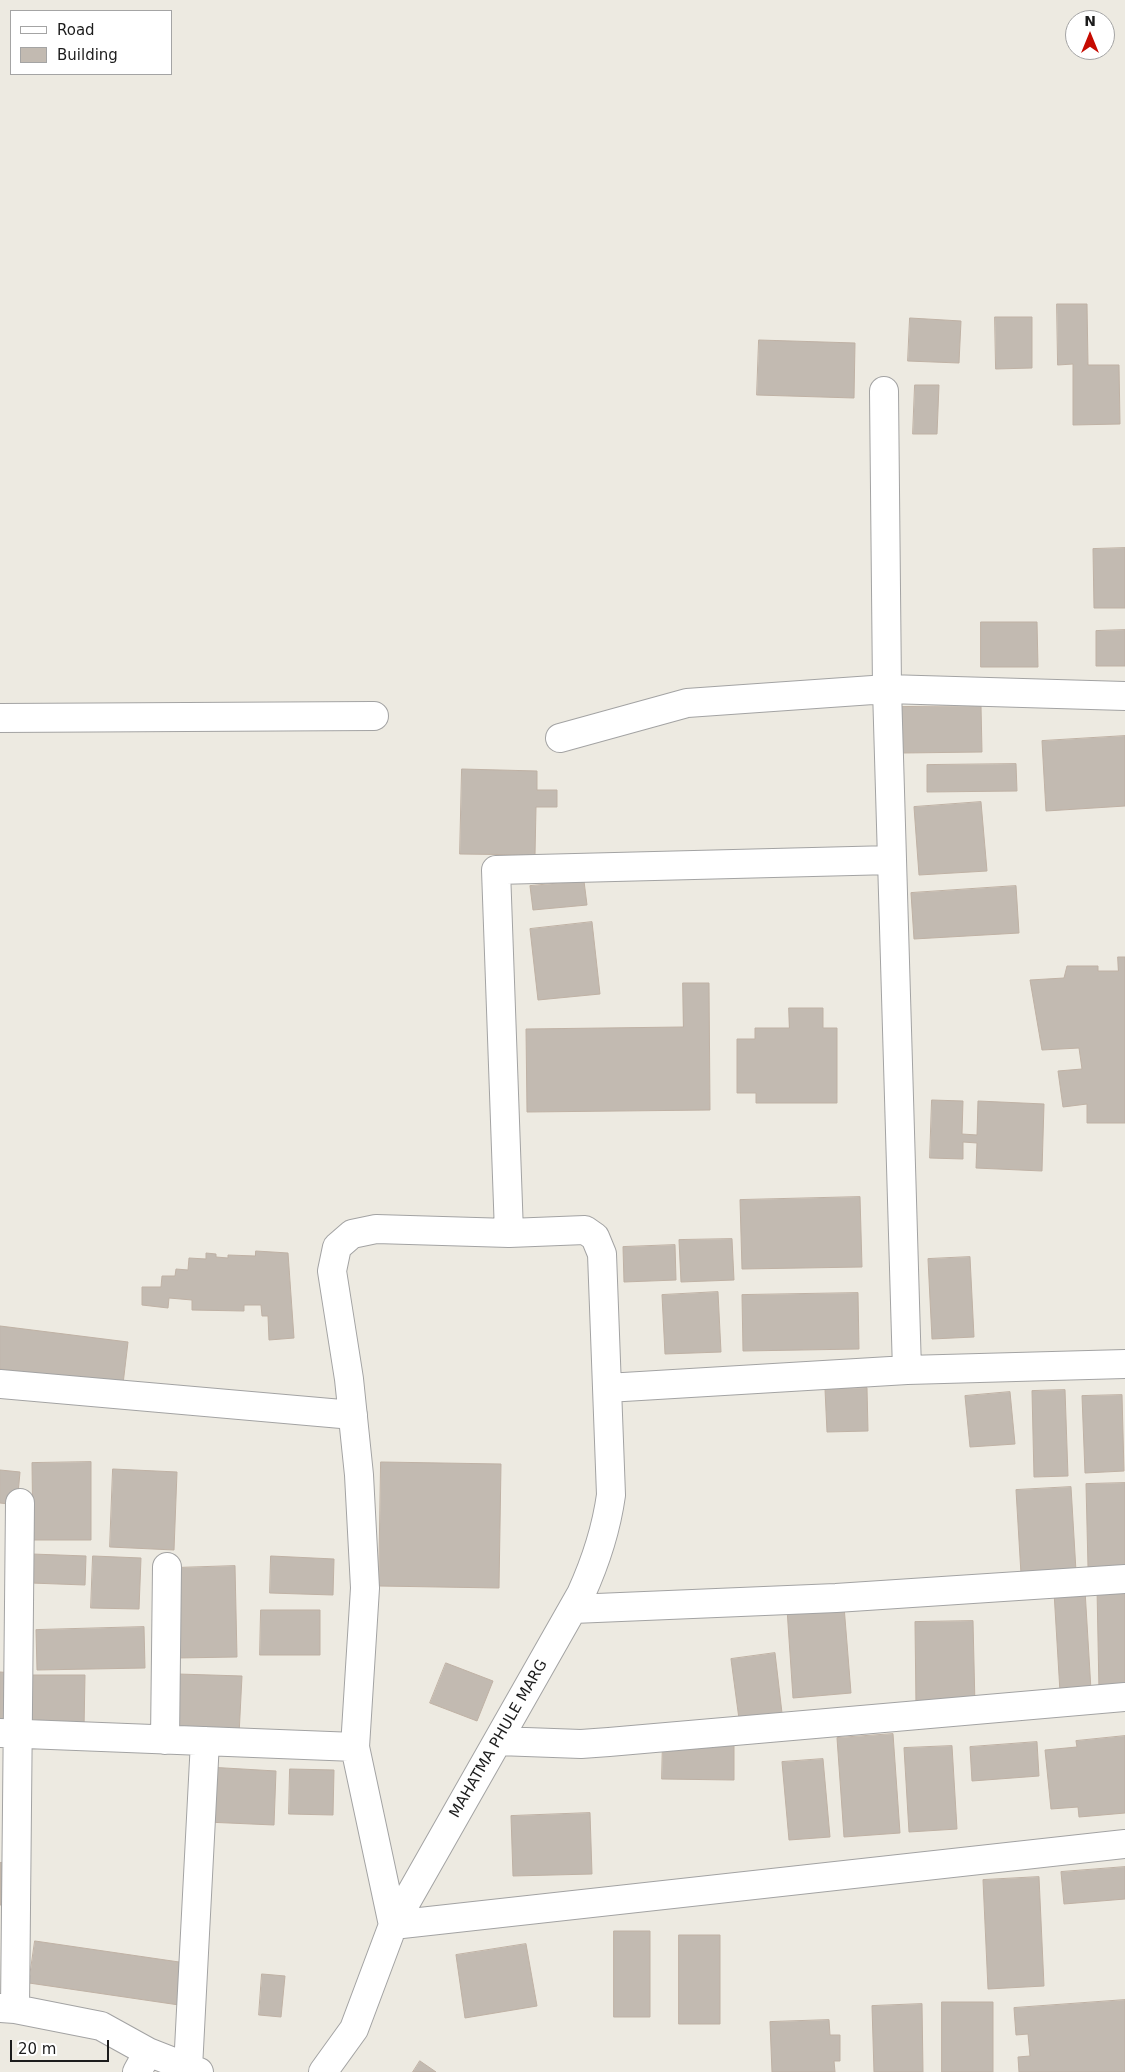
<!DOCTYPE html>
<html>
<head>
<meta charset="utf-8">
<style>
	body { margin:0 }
	#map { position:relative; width:1125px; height:2072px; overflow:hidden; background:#edeae1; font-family:"DejaVu Sans",sans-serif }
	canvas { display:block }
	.legend { position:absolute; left:10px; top:10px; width:162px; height:65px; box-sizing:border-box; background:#fff; border:1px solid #a4a4a4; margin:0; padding:6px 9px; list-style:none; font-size:15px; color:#1c1c1c }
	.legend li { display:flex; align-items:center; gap:10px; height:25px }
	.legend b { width:25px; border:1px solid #a4a4a4 }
	.north { position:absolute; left:1065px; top:10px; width:50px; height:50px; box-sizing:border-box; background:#fff; border:1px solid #a4a4a4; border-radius:50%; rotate:0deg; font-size:14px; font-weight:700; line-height:20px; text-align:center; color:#1c1c1c }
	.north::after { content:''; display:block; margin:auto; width:18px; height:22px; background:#c60b01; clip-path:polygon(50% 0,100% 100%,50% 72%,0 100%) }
	.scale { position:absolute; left:10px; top:2040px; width:99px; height:22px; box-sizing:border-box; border:2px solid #1c1c1c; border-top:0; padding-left:6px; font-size:15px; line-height:18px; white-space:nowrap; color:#1c1c1c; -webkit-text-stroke:4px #fff; paint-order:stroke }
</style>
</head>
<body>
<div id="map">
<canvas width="1125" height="2072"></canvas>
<ul class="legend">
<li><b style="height:6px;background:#fff"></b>Road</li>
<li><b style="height:14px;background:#c2bab1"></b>Building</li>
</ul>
<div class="north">N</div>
<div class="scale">20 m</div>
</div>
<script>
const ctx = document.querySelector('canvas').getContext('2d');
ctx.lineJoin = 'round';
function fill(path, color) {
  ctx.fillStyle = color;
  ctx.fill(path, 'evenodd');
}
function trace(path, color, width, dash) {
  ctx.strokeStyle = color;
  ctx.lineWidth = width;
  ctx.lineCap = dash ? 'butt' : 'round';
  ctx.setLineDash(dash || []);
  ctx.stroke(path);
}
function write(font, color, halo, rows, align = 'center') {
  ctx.font = font + ' "DejaVu Sans",sans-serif';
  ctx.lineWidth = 4;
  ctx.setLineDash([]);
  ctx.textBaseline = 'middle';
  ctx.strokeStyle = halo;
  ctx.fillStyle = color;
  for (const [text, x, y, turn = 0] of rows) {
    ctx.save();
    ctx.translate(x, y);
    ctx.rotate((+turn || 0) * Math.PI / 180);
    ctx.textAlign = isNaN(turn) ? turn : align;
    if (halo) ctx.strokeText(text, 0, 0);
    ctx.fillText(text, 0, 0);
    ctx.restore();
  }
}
const building = new Path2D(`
	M1057,304H1087L1088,365H1119L1120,424L1073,425V364L1058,365Z
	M995,317H1032V368L996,369Z
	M910,318L961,321L959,363L908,361Z
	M759,340L855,343L854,398L757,395Z
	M915,385H939L937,434H913Z
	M1125,548V608H1094L1093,549Z
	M981,622H1037L1038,667H981Z
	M1125,630V666H1096V631Z
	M981,706L982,752L902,753L901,707Z
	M1125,736V806L1046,811L1042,741Z
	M1016,764L1017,791L927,792V765Z
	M462,769L537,771V790H557V807H536L535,855L460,854Z
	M981,802L987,871L919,875L914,807Z
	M584,881L587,905L533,910L530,886Z
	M1016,886L1019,933L914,939L911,893Z
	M592,922L600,994L538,1000L530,929Z
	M1118,957H1125V1123H1087V1104L1063,1107L1058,1071L1082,1069L1079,1048L1042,1050L1030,980L1064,978L1067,966H1098V971H1118Z
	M683,983H709L710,1110L527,1112L526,1029L683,1027Z
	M789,1008H823V1028H837V1103H756V1093H737V1039H755V1028H789Z
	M932,1100L963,1101L962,1134L977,1135L978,1101L1044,1104L1042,1171L976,1168L977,1143L963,1142V1159L930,1158Z
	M860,1197L862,1267L742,1269L740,1200Z
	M732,1239L734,1280L681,1282L679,1240Z
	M675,1245L676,1280L624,1282L623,1247Z
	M256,1251L288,1253L294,1338L269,1340L268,1316H262L261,1305H244V1311L192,1310V1300L169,1298L168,1308L142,1305V1287H161L162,1276H175L176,1269L188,1270L189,1258L206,1259V1253L216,1254V1257L228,1258V1255L255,1256Z
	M970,1257L974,1337L932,1339L928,1259Z
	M718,1292L721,1352L665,1354L662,1295Z
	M858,1293L859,1349L743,1351L742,1295Z
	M0,1326L128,1342L123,1384L0,1369Z
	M867,1388L868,1431L827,1432L825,1389Z
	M1065,1390L1068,1476L1034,1477L1032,1391Z
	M1010,1392L1015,1444L970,1447L965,1396Z
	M1122,1395L1124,1471L1085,1473L1082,1396Z
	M91,1462V1540H33L32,1463Z
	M381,1462L501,1464L499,1588L379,1586Z
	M113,1469L177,1472L174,1550L110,1547Z
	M0,1470L20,1472L17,1505L0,1503Z
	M1125,1483V1566L1088,1567L1086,1484Z
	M1071,1487L1076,1571L1021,1574L1016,1490Z
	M32,1554L86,1556L85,1585L31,1583Z
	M93,1556L141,1558L139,1609L91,1608Z
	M271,1556L334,1559L333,1595L270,1593Z
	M235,1566L237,1657L176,1658L174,1568Z
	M1125,1587V1690L1099,1691L1097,1588Z
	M1085,1590L1091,1690L1060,1692L1054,1592Z
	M844,1606L851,1693L793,1698L787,1609Z
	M261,1610H320V1655H260Z
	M973,1621L975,1706L916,1707L915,1622Z
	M144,1627L145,1668L37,1670L36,1630Z
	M775,1653L782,1713L739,1719L731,1659Z
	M446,1663L493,1681L477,1721L430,1703Z
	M0,1672L14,1673L8,1727L0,1726Z
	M178,1674L242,1676L239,1735L176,1732Z
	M26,1675H85L84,1729H25Z
	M893,1734L900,1833L844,1837L837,1738Z
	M1125,1736V1813L1079,1817L1078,1807L1051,1809L1045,1750L1077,1747L1076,1741Z
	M663,1738L734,1739V1780L662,1779Z
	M1037,1742L1039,1776L972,1781L970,1747Z
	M952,1746L957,1829L909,1832L904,1748Z
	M823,1759L830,1837L789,1840L782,1762Z
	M208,1767L276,1771L274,1825L206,1822Z
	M290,1769L334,1770L333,1815L289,1814Z
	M590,1813L592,1874L513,1876L511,1816Z
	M9,1862L11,1904L0,1905V1863Z
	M1125,1867V1899L1064,1904L1061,1872Z
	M1039,1877L1044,1986L988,1989L983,1880Z
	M614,1931H650V2017H614Z
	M679,1935H720V2024H679Z
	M35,1941L186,1963L179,2005L29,1983Z
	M526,1944L537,2006L465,2018L456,1955Z
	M262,1974L285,1976L281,2017L259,2015Z
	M1125,2000V2072H1019L1018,2057L1030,2056L1028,2034L1016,2035L1014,2008Z
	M942,2002H993V2072H942Z
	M922,2004L923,2072H874L872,2006Z
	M829,2020L830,2035H840V2061H834L835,2072H772L770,2022Z
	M420,2061L436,2072H413Z`);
fill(building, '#c2bab1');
trace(building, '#bfb1a4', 1);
const minor = new Path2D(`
	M884,391L887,689L907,1370
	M0,718L374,716
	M560,738L687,703L887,689L1125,696
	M509,1233L496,870L892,860
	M0,1384L353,1415
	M607,1388L907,1370L1125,1364
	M573,1609L836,1598L1125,1579
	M0,1733L355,1747
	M165,1740L167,1567
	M498,1741L581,1744L609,1742L1125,1697
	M0,2008L15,2009L101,2026L148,2052L199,2072
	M15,2009L20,1503
	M188,2068L205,1741
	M137,2072L148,2052
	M323,2072L354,2029L393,1925L581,1594C596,1561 606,1531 611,1495L602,1254L595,1237L585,1230L509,1233L376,1229L352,1234L337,1247L332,1271L349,1379L359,1475L365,1588L355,1747L393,1925L1125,1844`);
trace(minor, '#a3a3a3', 30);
trace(minor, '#fff', 28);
write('15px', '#1c1c1c', '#fff', [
	["MAHATMA PHULE MARG",499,1739,-60]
]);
</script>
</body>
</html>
